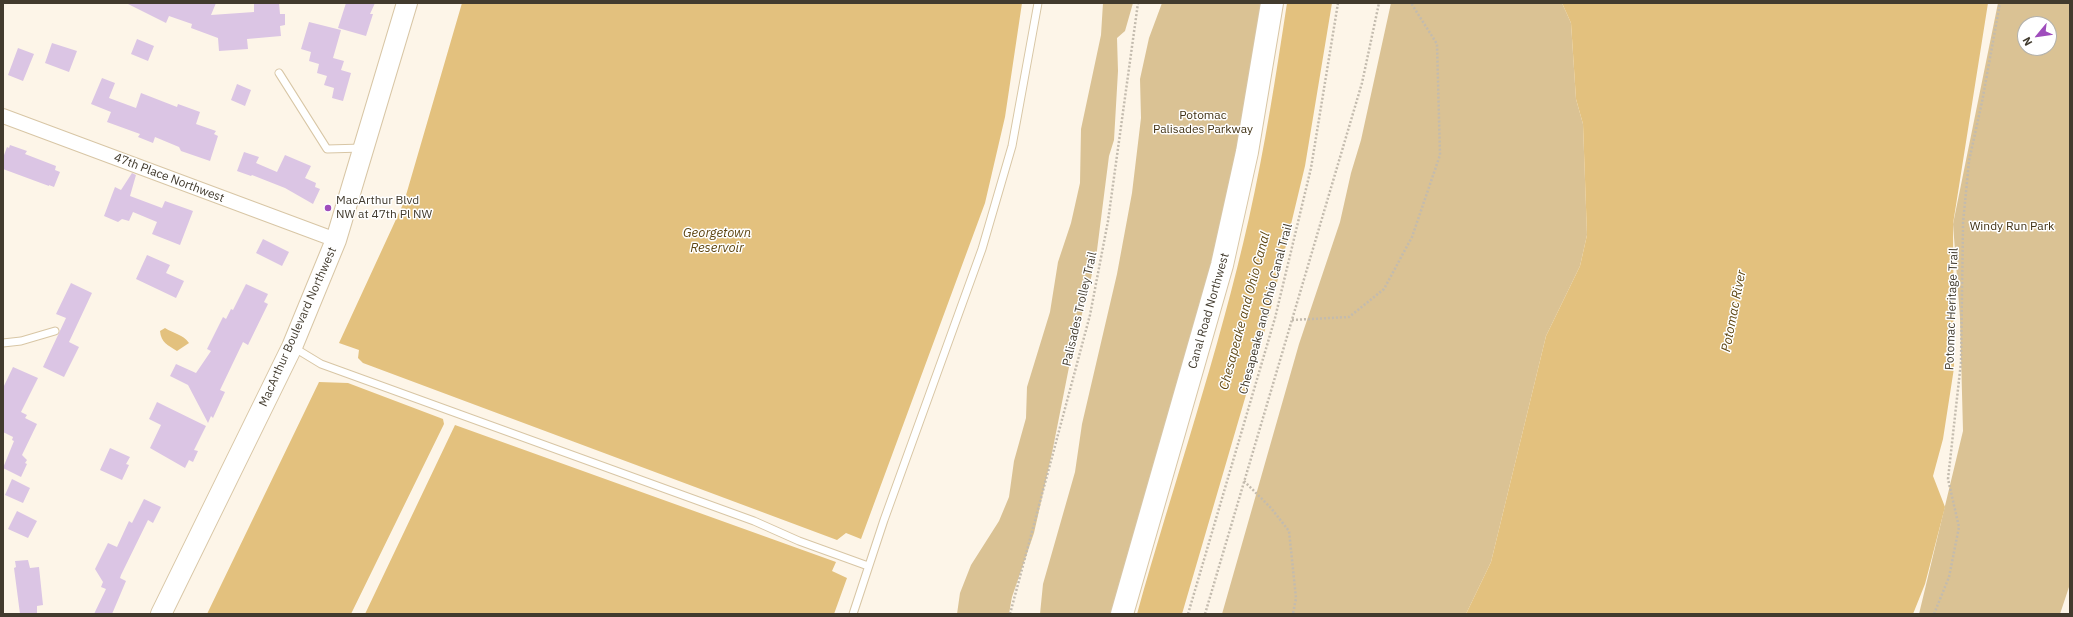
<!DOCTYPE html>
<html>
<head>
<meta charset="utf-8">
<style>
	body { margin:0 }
	#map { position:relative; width:2073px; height:617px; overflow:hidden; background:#fdf5e8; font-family:"IBM Plex Sans",sans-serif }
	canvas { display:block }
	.frame { position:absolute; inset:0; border:4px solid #423b2e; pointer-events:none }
	.north { position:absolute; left:2017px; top:16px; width:40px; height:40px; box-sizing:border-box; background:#fff; border:1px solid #b3b1ab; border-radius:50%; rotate:241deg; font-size:11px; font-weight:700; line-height:16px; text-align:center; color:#423b2e }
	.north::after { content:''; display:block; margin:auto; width:14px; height:18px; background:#9f4dbc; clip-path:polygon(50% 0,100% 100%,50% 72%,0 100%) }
</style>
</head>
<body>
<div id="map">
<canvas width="2073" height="617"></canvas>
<div class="frame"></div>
<div class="north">N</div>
</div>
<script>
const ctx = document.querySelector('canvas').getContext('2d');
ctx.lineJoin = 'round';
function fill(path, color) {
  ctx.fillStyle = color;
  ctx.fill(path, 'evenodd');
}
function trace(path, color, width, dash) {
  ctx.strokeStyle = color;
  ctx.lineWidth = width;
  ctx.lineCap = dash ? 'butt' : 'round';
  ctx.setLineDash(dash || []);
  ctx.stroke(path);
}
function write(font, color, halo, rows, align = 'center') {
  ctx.font = font + ' "IBM Plex Sans",sans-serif';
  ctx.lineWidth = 3;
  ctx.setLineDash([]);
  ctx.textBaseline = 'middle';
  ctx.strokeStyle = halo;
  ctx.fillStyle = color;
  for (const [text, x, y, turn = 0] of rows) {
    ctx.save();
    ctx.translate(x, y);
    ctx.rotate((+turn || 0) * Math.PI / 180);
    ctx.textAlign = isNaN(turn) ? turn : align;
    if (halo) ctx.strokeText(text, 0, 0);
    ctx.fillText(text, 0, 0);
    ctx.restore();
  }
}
fill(new Path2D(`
	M1103,3H1133L1125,31L1117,38L1118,71L1114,140L1109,156L1096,258L1070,362L1052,453L1034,533L1012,597L1009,614H957L960,593L971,565L999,521L1009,497L1014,461L1026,418L1027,387L1050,312L1058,262L1071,223L1080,183L1081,129L1101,35Z
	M1162,3H1261L1243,132L1219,236L1113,614H1040L1043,584L1075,472L1082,424L1117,274L1132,193L1141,118L1140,79L1149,38Z
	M1391,3H1562L1571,23L1576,99L1583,124L1587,235L1580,266L1546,336L1491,562L1466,614H1222L1299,344L1340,222L1351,173L1361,140Z
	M1998,3H2070V584L2060,614H1919L1963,431L1960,318L1953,224ZM2025,24H2049V48H2025Z`), '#dac294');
fill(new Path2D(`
	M462,3H1022L1005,117L985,203L861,539L846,533L837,540L363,363L358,358L359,350L339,343L404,202Z
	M1287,3H1332L1305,166L1269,316L1182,614H1137C1174,482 1219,352 1249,218C1265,147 1276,75 1287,3Z
	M1562,3H1988L1953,224L1954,368L1943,439L1933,476L1945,507L1925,584L1913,614H1466L1491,562L1546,336L1580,266L1587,235L1583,124L1576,99L1571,23Z
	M165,328C174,334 183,334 189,343L177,351C168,345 161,343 160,331Z
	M319,382L348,383L443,419L444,424L351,614H207Z
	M455,425L836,562L832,571L847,578L834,614H365Z`), '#e3c17e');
fill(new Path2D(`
	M126,3H216L211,15L254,12V3H279L280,14H285V25L280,26L281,36L247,39L248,49L219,51L218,38L191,28L192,24L169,16L166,23Z
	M346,3H375L370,14H373L366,36L338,28Z
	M309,22L341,30L333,58L344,61L341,70L351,73L343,101L332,98L334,88L324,85L327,76L317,73L319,64L309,61L311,52L301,49Z
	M137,39L154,46L148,61L131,54Z
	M52,43L77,51L69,72L45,63Z
	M18,48L34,54L23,81L8,75Z
	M102,78L115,83L109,98L136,108L141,93L177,107L178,104L200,112L196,124L216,131L214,134L218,136L210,161L181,151L179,147L155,137L153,143L138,137L140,134L107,122L111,112L91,104Z
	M237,84L251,90L245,106L231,100Z
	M10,145L27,151L25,154L56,166L55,170L60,172L54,187L49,185V186L3,169V158L7,147L9,148Z
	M244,152L259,157L256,163L277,172L285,155L311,166L305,178L316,183L315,187L320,189L313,204L285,188L252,175L251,176L237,171Z
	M132,173L136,175L130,196L162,208L165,201L193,211L180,245L152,234L157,222L133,212L129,221L122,219L118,222L104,216L115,187L121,190Z
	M263,239L289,252L282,266L256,253Z
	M147,255L170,265L166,273L184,281L176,298L136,279Z
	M71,283L92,293L69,342L79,347L64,377L43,367L66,318L56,314Z
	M246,284L268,294L264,302L268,304L248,345L243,342L220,390L225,392L213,418L211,416L208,423L188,385L170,376L176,364L196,373L211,351L207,349L223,317L226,319L231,309L233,310Z
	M13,367L38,378L21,412L27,415L25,418L37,424L22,455L27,460L25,463L27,464L21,477L3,468L14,441L12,440L13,437L3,432V388Z
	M157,402L206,426L194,450L198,451L193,462L189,460L185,468L150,448L161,425L149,419Z
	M110,448L130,457L126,464L129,465L122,480L100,470Z
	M12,479L30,488L23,503L5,495Z
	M144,499L161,507L153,523L148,520L121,575L120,578L126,581L112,614H94L106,589L101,587L103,582L95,569L108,543L117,547L129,521L132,523Z
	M17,511L37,521L28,538L8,529Z
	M28,560L30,568L39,567L43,605L37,606V614H20L14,568L16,567L15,561Z`), '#dbc5e4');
const lane = new Path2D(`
	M279,73L327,149L363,148
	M3,343L21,341L55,331
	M293,347L321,364L754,521L799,541L868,566
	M853,614L884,520L982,249L1012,146L1038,3`);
const street = new Path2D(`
	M3,116L336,240`);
const secondary = new Path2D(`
	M161,614L292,347L336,240L407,3`);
const highway = new Path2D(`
	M1122,614L1222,265L1247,152L1272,3`);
trace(lane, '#d8c6a5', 9);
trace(street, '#d8c6a5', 16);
trace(secondary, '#d8c6a5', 22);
trace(highway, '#d8c6a5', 24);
trace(new Path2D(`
	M1292,320L1349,317L1384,289L1412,237L1440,155L1437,44L1411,3
	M1244,481L1271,508L1289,531L1296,598L1293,614
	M1010,614L1090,315L1108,221L1138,3
	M1188,614L1275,318L1311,168L1338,3
	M1205,614L1362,83L1379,3
	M1934,614L1949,577L1959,527L1948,479L1961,362L1963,223L1969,161L1982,102L2000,3`), '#c3bbae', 2.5, [2, 2]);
trace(lane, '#fff', 7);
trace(street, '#fff', 14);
trace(secondary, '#fff', 20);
trace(highway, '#fff', 22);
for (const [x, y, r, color] of [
	[328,208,4,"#9f4dbc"]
]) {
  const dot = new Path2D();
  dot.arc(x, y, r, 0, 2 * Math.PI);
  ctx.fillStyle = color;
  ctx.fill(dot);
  trace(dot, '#fff', 1.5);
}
write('12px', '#403113', '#fff', [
	["Potomac",1203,116],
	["Palisades Parkway",1203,130],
	["Windy Run Park",2012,227]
]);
write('12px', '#423b2e', '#fff', [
	["47th Place Northwest",169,178,21],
	["Palisades Trolley Trail",1080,309,-77],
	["Chesapeake and Ohio Canal Trail",1266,309,-75],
	["Potomac Heritage Trail",1952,309,-88],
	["Canal Road Northwest",1209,311,-74],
	["MacArthur Boulevard Northwest",298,327,-66]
]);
write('12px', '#423b2e', '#fff', [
	["MacArthur Blvd",336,201],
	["NW at 47th Pl NW",336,215]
], 'left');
write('italic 13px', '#5f4713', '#fff', [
	["Georgetown",717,233],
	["Reservoir",717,248],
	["Chesapeake and Ohio Canal",1245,311,-75],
	["Potomac River",1734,311,-79]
]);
</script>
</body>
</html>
